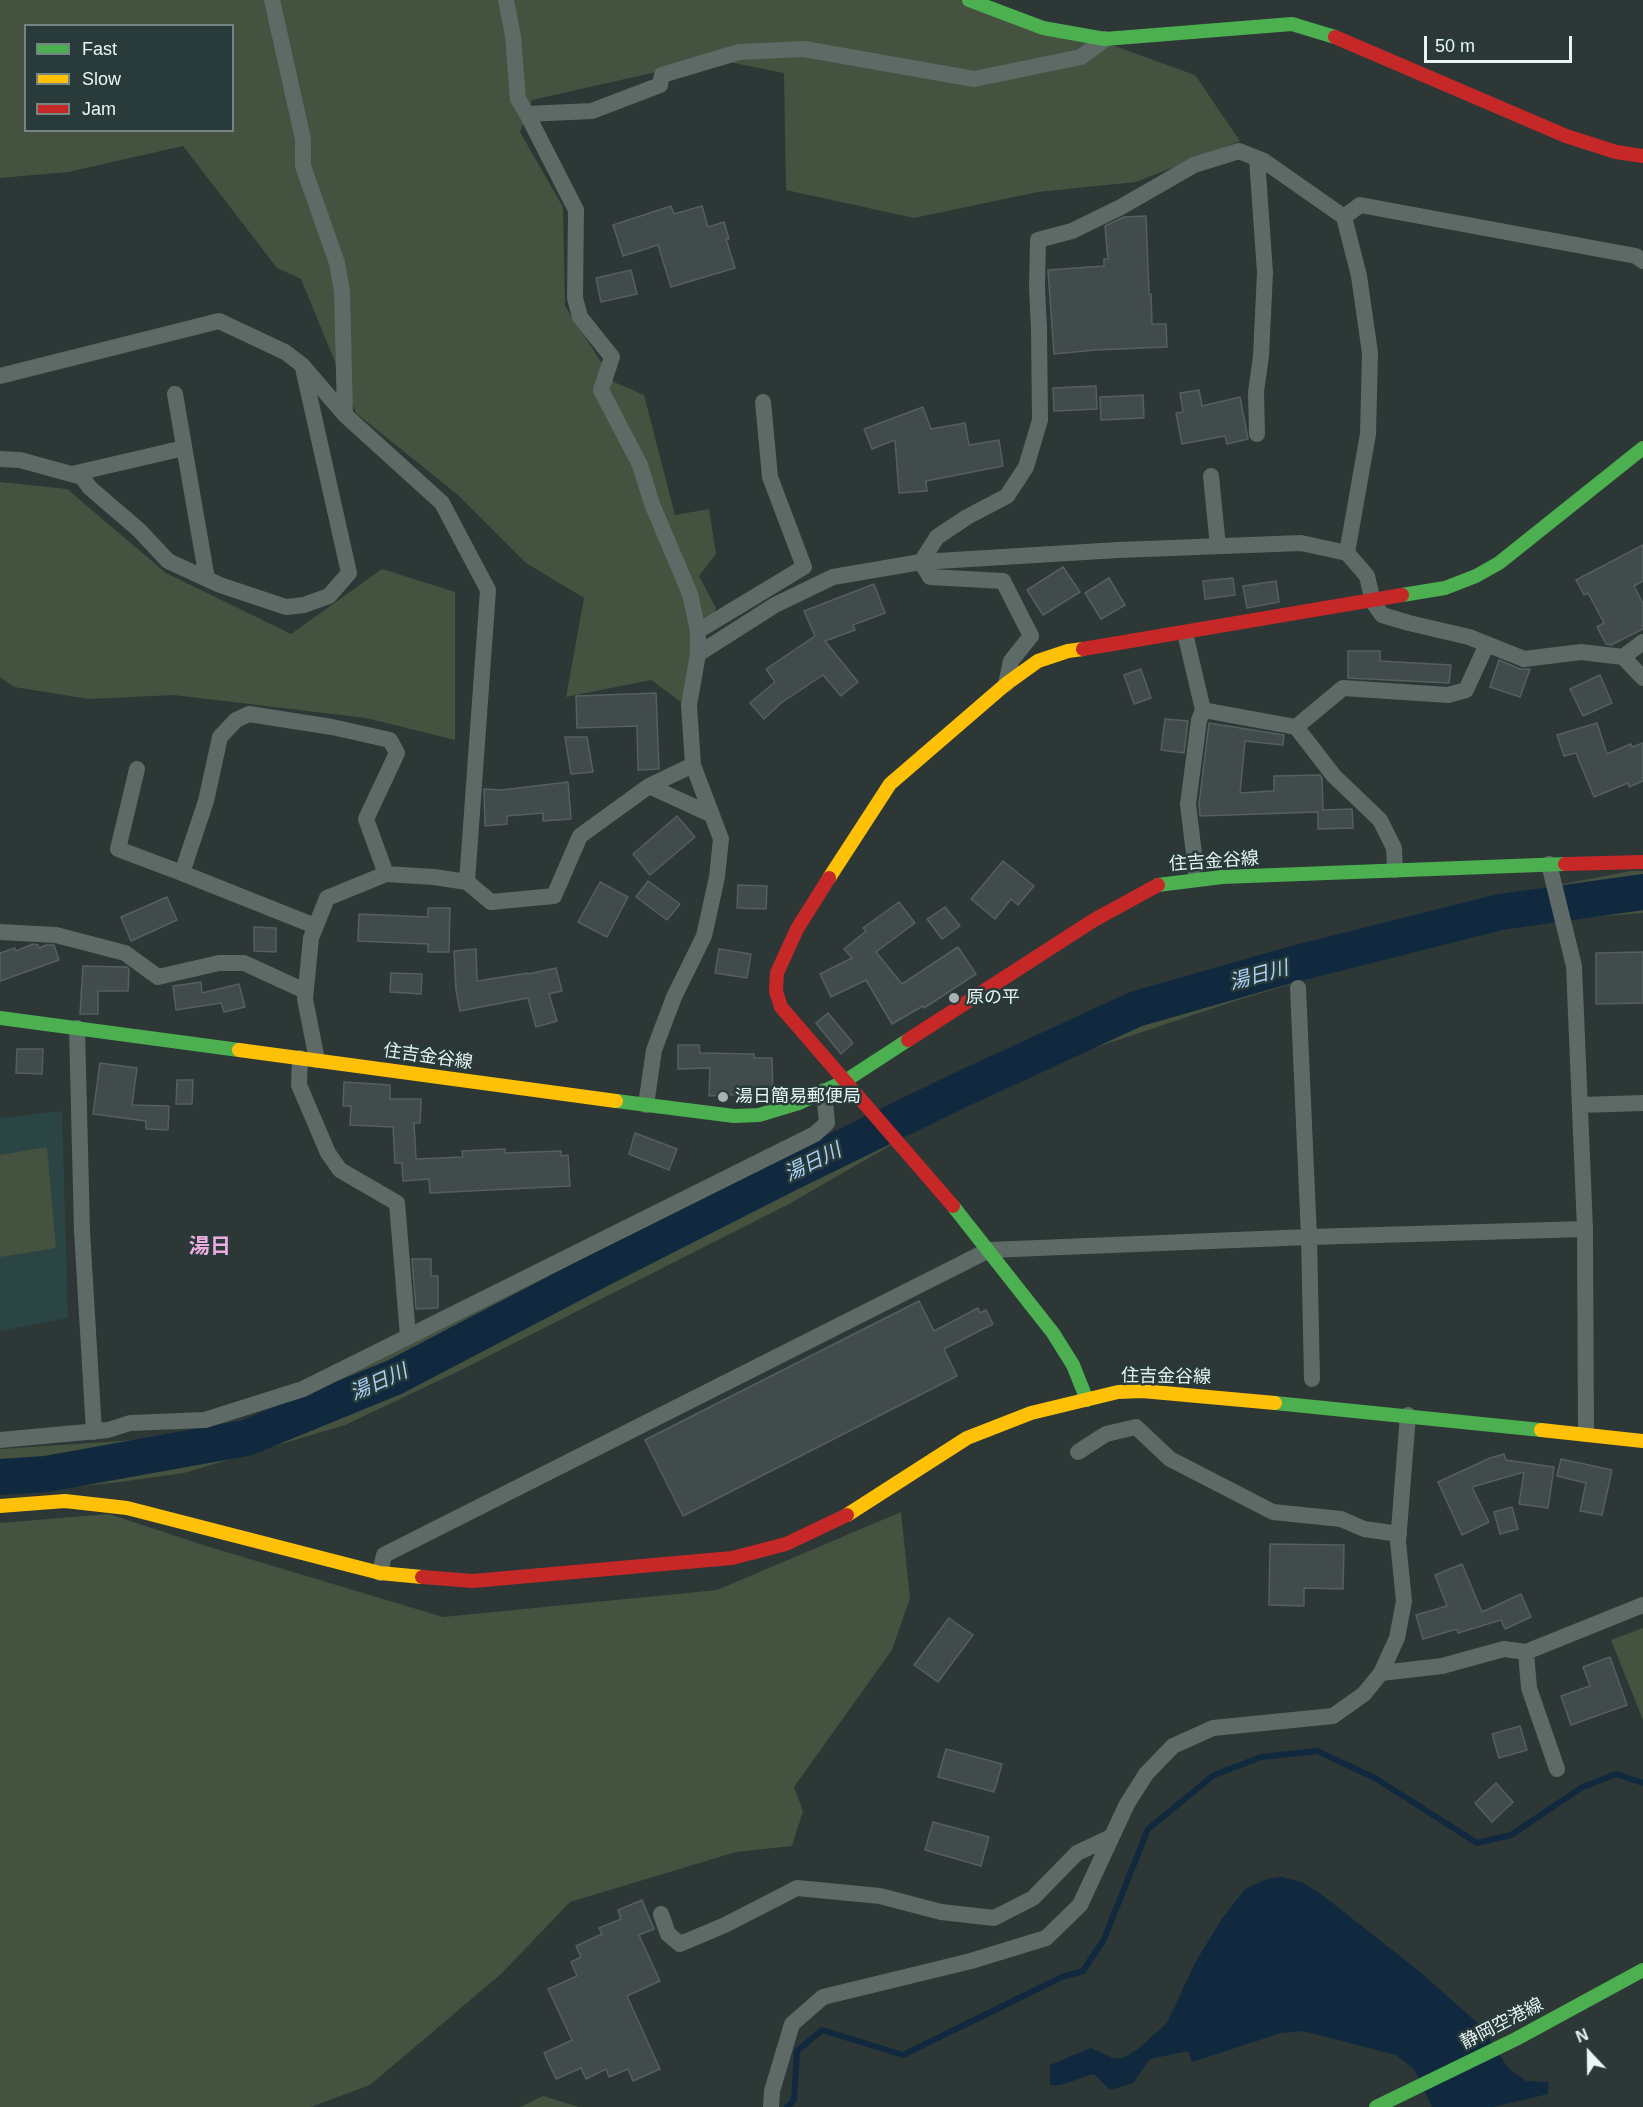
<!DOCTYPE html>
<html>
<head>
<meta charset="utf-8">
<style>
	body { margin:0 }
	#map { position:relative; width:1643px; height:2107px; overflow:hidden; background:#2c3736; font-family:Helvetica,sans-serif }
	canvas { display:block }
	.legend { position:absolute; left:24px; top:24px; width:210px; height:108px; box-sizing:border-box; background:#283b3a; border:2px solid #758584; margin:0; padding:8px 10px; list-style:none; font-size:18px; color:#e9f4f4 }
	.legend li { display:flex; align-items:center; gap:12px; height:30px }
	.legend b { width:30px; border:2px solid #758584 }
	.north { position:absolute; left:1559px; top:2023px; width:60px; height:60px; -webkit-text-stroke:4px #283b3a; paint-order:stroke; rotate:338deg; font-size:16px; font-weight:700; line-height:24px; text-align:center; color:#e9f4f4 }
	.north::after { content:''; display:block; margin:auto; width:21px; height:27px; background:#e9f4f4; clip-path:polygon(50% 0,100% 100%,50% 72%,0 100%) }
	.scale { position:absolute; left:1424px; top:36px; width:148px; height:27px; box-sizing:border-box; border:3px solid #e9f4f4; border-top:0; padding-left:8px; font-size:18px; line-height:21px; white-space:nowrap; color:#e9f4f4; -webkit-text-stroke:4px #283b3a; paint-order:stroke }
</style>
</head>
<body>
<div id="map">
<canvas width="1643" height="2107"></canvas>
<ul class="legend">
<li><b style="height:8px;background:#4caf50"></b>Fast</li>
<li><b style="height:8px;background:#ffc107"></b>Slow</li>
<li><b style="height:8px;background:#c62828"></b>Jam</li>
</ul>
<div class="north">N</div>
<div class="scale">50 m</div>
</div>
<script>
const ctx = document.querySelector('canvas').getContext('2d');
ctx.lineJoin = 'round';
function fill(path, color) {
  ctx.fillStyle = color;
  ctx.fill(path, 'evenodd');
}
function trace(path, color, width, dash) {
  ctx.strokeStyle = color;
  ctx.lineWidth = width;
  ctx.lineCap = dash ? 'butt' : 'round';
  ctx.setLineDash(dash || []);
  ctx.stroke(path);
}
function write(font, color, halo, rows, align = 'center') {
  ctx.font = font + ' Helvetica,"Noto Sans JP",sans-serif';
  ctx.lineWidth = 5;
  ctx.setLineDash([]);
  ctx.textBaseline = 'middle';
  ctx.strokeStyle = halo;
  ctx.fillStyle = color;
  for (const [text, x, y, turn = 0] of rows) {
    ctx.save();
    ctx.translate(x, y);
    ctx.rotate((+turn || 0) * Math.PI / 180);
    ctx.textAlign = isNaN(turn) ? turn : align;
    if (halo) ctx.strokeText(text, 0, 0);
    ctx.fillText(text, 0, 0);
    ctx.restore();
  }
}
fill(new Path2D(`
	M62,1111L68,1318L0,1331V1118Z`), '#2a4543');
fill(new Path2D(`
	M0,0H987L1195,75L1240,141L1136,182L1038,192L914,218L786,190L784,73L714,59L532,100L520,132L563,207L565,306L614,382L644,395L675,515L709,509L716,554L699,576L716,608L681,702L651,680L566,697L584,598L526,563L458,495L356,413L301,279L277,268L183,146L68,172L0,178ZM26,26H232V130H26Z
	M0,482L67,489L166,573L291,634L382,569L455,592V740L366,718L174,695L89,699L14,687L0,677Z
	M1631,871H1643V913L1542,921L1421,945L1238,1000L1079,1053L912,1133L789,1204L461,1370L345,1425L184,1473L112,1483L0,1493V1449L151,1439L266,1416L516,1287L679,1213L833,1137L920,1100L997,1057L1123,999L1265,958L1405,924L1511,894Z
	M47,1147L56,1248L0,1257V1155Z
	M901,1512L910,1598L892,1650L794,1787L803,1811L792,1846L736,1852L570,1902L501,1974L370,2085L311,2107H0V1523L109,1514L203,1545L443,1617L717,1590Z
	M1643,1628V1720L1611,1640Z
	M543,2096L579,2107H520Z`), '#44523f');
fill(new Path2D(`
	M1281,1877L1302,1882L1321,1894L1420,1972L1481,2026L1508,2068L1526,2081L1549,2082L1548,2094L1493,2107H1432L1414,2069L1396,2055L1303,2031L1281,2033L1192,2062L1188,2051L1150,2059L1133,2083L1110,2090L1094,2074C1079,2077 1064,2087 1050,2085V2065L1091,2048L1112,2058H1123L1138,2049L1167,2023L1195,1963L1221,1920L1245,1889L1267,1879Z`), '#10293f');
trace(new Path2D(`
	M787,2107L794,2100L797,2051L822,2030L903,2055L1062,1977L1083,1971L1104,1939L1148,1829L1214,1775L1261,1757L1317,1751L1375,1778L1477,1843L1511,1835L1581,1788L1616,1774L1643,1783`), '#10293f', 6);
trace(new Path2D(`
	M0,1477L46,1474L246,1438L395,1377L605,1267L790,1173L956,1092L1136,1009L1290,965L1500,912L1643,892`), '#10293f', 36);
const building = new Path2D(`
	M671,206L674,214L702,206L708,227L724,222L729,239H726L735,268L671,287L658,245L623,256L613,225Z
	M1146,216L1149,294H1151L1152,324H1166L1167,347L1095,350L1054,354L1048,270L1104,266V259H1108L1105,226L1124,217Z
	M631,270L637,294L601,302L596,278Z
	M1096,386L1097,409L1054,411L1053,388Z
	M1199,390L1202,406L1240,397L1248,439L1227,444L1225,436L1182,444L1176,413L1183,412L1180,393Z
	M1143,395L1144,418L1101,420L1100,397Z
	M923,407L931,429L965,423L969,445L999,440L1003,466L926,481L927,491L899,493L895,440L872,449L864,429Z
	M1643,545V581L1634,586L1643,604V629L1611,645L1606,644L1597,627L1604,623L1588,593L1584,595L1576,580Z
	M1063,567L1080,592L1043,615L1027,590Z
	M1109,578L1125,605L1101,619L1085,593Z
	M1233,578L1235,595L1205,599L1203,581Z
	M1276,581L1279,602L1247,608L1243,586Z
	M874,584L885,613L853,625L855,630L825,641L858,682L841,696L823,675L781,703L764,719L750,703L775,682L766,669L815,636L804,611Z
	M1348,651H1380V661L1451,665L1449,683L1348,678Z
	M1499,660L1520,669H1530L1520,697L1490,687Z
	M1141,669L1151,698L1134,704L1124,675Z
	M1600,675L1612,703L1583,716L1570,689Z
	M656,693L659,769L638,770L637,726L577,728L576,696Z
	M1165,719L1188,721L1184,753L1161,750Z
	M1209,723L1284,735L1283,745L1245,741L1240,793L1274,791V776L1320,775L1322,778L1323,810L1352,809L1353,828L1318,829V812L1200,816L1199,804Z
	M1597,723L1607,754L1631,744L1632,747L1643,743V781L1629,787L1628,783L1594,797L1576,753L1564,756L1557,735Z
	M565,737H587L593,772L571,774Z
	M568,782L571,819L543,821V813L507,816V824L485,826L484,789L502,790Z
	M677,816L695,837L650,875L633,854Z
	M1003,861L1034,886L1018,905L1011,899L995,919L971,899Z
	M648,881L680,904L667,920L636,897Z
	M600,882L628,897L607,937L578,922Z
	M738,885L767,886L766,909L737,908Z
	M167,897L177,920L131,941L121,917Z
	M899,902L915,923L876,952L902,984L958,947L976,974L924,1008L923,1006L892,1024L866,980L831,997L820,974L852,958L844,949L866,931L863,928Z
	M945,907L960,926L942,939L927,919Z
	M428,908H450L449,952H428V944L358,941L359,914L428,917Z
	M254,927L276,928V952L254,951Z
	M33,944L38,945L39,948L46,945H54L59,960L0,981V953L15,948L16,951Z
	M476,949L477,981L528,973V974L556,968L562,991L549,994L557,1021L536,1027L528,998L460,1011L456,990L454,951Z
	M719,949L751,954L747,978L715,973Z
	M1643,952V1003L1596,1004V953Z
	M83,966L127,967L129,969L128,991H98V1014H80Z
	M391,973L422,974L421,994L390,992Z
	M201,982L202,993L239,984L245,1007L224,1012L221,1003L176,1010L173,986Z
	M828,1013L853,1043L841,1054L816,1023Z
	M678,1045H699L700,1053L754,1054V1058H772L773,1093L709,1096L710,1068L678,1069Z
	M17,1049H43L42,1074L16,1073Z
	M100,1063L137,1068L132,1105L169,1106L168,1130L146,1129V1121L93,1114Z
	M177,1080H193L192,1104H176Z
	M344,1082L390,1085V1099H421L420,1123H414L416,1159L463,1157L462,1151L505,1149V1153L561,1151V1156L568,1155L570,1186L430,1193L429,1179L403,1181L402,1163H395L393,1127L350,1125L351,1106H343Z
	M635,1133L677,1149L669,1170L629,1154Z
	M412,1259H431V1276H438V1308L416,1309Z
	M919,1301L934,1331L978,1308L980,1313L986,1310L993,1324L944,1349L957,1376L683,1516L645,1440Z
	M1504,1454L1506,1460L1554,1467L1548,1508L1519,1504L1524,1472L1472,1487L1489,1522L1462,1535L1438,1482L1490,1458Z
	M1561,1459L1612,1470L1602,1515L1580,1511L1586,1483L1557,1476Z
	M1512,1507L1518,1529L1500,1534L1494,1512Z
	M1270,1544L1344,1545L1343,1589L1304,1588V1606L1269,1605Z
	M1462,1564L1482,1612L1521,1594L1531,1617L1505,1629L1501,1620L1458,1633L1457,1629L1423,1639L1416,1615L1447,1606L1435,1575Z
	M949,1618L973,1635L938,1682L914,1665Z
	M1610,1657L1627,1705L1571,1725L1561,1696L1590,1686L1583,1667Z
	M1520,1726L1527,1750L1499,1758L1492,1734Z
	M946,1749L1002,1764L994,1792L938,1777Z
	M1496,1783L1513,1802L1492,1822L1475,1803Z
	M933,1822L989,1837L981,1866L925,1850Z
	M642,1900L654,1929L639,1935L660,1981L627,1996L660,2069L633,2081L628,2069L609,2077L606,2069L586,2079L581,2068L556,2079L544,2053L572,2040L548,1989L577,1976L571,1962L581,1957L576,1946L602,1934L599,1928L621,1919L618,1910Z`);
fill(building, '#424b4b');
trace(building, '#565f60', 1.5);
trace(new Path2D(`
	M272,0L303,139V166L337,263L342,291L345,415
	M506,0L513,36L518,99L527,114
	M1257,159L1265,273L1261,356L1256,392L1257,434
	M1344,217L1359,276L1370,353L1368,434L1347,553
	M0,376L219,321L285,352L302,365L345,415L442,503L488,590L467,882
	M175,394L207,579
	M0,459L20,460L82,477L90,488L139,530L168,561L220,585L286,607L304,605L329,596L349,573L303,368
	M72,474L184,448
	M1211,476L1218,546
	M921,562L937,537L967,517L1007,496L1026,467L1040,420L1039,329L1037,287L1038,240L1072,231L1121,207L1194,165L1239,151L1264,161L1344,217L1360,205L1636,256L1643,261
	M921,562L930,577L1003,581L1031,636L1011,661L1006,684
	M698,631L804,567L770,477L763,402
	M1185,633L1203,710L1296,727
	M698,654L775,605L833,577L921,562L1118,550L1301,543L1347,553L1367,576L1373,602L1382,615L1409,623L1469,637L1524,659L1581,652L1623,657L1643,678
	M1623,657L1643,642
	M137,769L118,849L182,873
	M649,786L710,814
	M1549,864L1574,966L1585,1229L1586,1434
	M1395,870L1394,848L1380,820L1334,776L1296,727L1343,688L1448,695L1466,690L1487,644
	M1197,879L1188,804L1199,720L1203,710
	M315,926L182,873L206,801L220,737L236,720L249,714L332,727L390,740L397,753L366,819L386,874
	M0,932L56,935L125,953L158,977L219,963H244L305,991
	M1298,988L1309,1237L1312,1379
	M77,1028L82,1231L94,1432
	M300,1058L299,1085L328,1153L340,1170L397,1203L408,1336
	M317,1060L305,999L311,938L327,898L386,874L434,877L467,882L491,902L554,896L580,836L649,786L693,765
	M646,1105L654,1050L674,997L704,936L717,877L721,839L693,765L689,705L698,654V631L690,594L652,504L640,465L601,390L612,357L580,317L575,298L576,210L527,114L592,111L660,85L662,75L739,52L804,49L974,79L1081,57L1105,39
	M1581,1105L1643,1103
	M0,1440L108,1430L130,1423L205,1420L303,1389L815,1134L827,1123L824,1091
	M1078,1452L1106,1434L1136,1427L1170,1459L1273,1512L1341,1519L1364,1529L1399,1534
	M380,1573L384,1555L989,1250L1309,1237L1585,1229
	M1381,1673L1442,1666L1504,1649L1526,1652
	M1557,1769L1529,1688L1526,1652L1643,1605
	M661,1914L668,1934L680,1944L725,1925L797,1888L880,1896L941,1912L994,1918L1033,1898L1077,1853L1111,1837
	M771,2107L772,2091L792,2024L823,1997L971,1961L1046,1938L1080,1905L1127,1804L1146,1774L1173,1746L1213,1728L1333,1716L1364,1694L1381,1673L1397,1638L1404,1601L1398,1542L1408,1415`), '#5d6a65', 16);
trace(new Path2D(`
	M969,0L1043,28L1105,39L1292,24L1335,37
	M1402,595L1445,588L1476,576L1499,563L1643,448
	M1158,885L1222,877L1565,864
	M0,1018L239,1050
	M616,1101L734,1116L759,1115L799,1103L845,1081L908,1040
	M953,1206L1053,1333L1073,1365L1087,1400
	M1275,1403L1541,1430
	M1376,2107L1516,2039L1643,1970`), '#4caf50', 14);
trace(new Path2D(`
	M829,878L890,784L1006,684L1038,661L1068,651L1083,649
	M239,1050L616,1101
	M1541,1430L1643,1441
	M0,1506L65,1501L127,1508L380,1573L422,1577
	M847,1515L967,1438L1031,1413L1118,1392L1142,1391L1275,1403`), '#ffc107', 14);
trace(new Path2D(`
	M1335,37L1566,136L1616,152L1643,156
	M1083,649L1402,595
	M1565,864L1643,862
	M829,878L797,929L777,973L776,991L781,1007L953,1206
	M908,1040L1094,920L1158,885
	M422,1577L473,1581L732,1558L786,1544L847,1515`), '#c62828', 14);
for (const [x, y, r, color] of [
	[954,998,6,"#a7b2b2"],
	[723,1097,6,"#a7b2b2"]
]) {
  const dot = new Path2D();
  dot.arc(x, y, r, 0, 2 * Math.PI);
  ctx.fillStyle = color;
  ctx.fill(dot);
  trace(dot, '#283b3a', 2);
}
write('18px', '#e9f4f4', '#283b3a', [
	["住吉金谷線",1214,862,-4],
	["住吉金谷線",428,1057,8],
	["住吉金谷線",1166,1377,1],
	["静岡空港線",1502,2024,-27]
]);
write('18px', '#e9f4f4', '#283b3a', [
	["原の平",966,998],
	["湯日簡易郵便局",735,1097]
], 'left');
write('italic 20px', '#aad1f8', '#283b3a', [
	["湯日川",1259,976,-15],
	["湯日川",813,1163,-26],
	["湯日川",379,1383,-24]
]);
write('bold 21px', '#edade0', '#283b3a', [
	["湯日",210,1247]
]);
</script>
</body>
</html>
